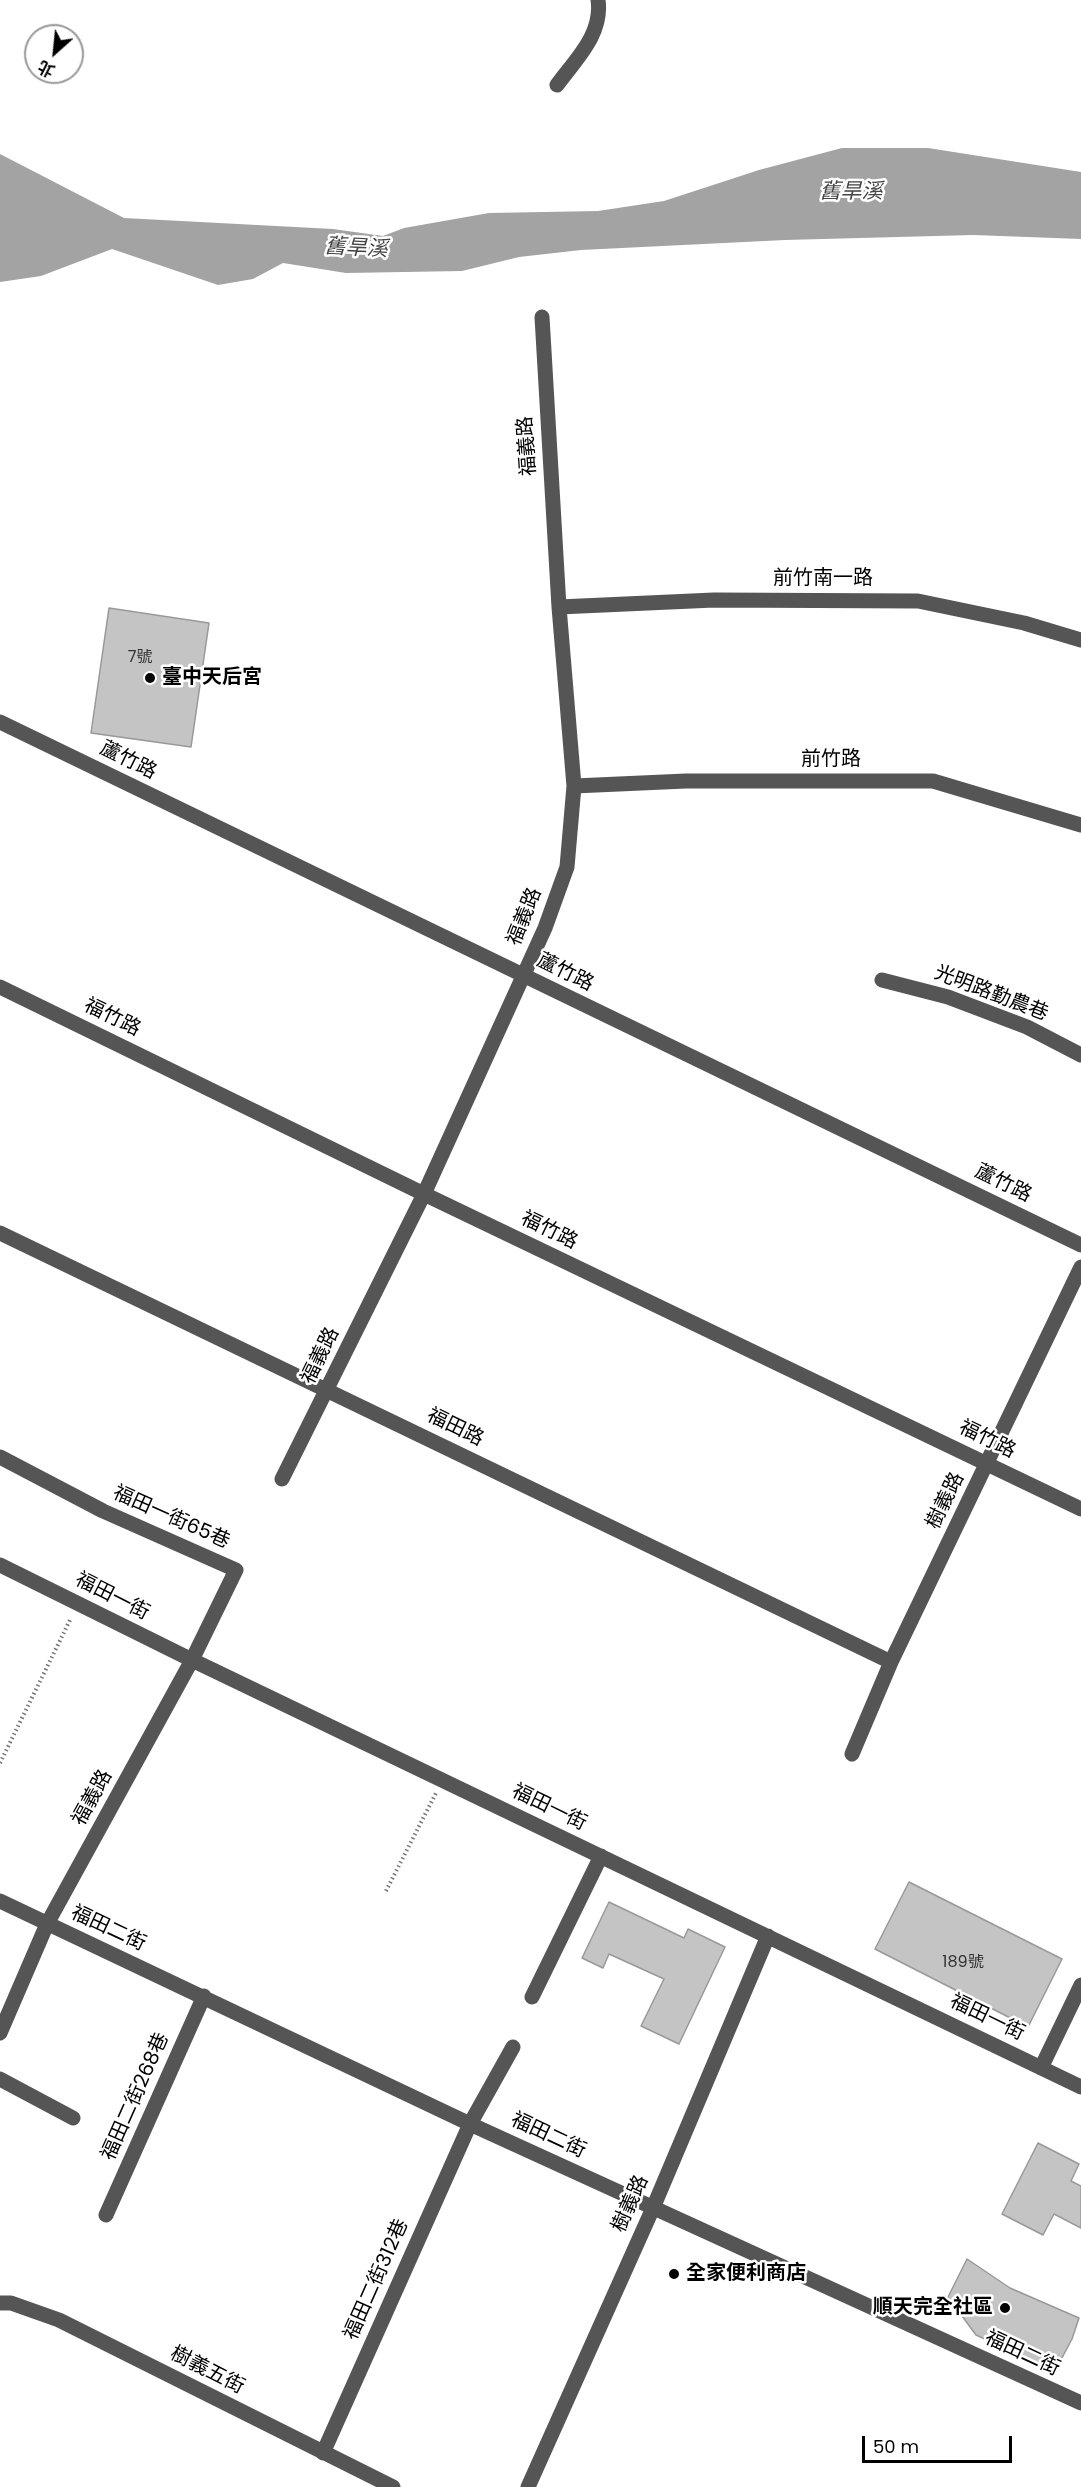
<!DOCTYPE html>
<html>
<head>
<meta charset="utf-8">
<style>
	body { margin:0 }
	#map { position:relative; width:1081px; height:2487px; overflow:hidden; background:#fff; font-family:Poppins,"Noto Sans TC",sans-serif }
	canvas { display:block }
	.north { position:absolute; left:24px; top:24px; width:60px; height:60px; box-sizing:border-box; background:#fff; border:2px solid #999; border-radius:50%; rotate:207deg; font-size:16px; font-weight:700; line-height:24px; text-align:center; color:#000 }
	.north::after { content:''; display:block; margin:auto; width:21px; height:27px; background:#000; clip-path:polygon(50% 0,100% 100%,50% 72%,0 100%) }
	.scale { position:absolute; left:862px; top:2436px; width:150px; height:27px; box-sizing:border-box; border:3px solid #000; border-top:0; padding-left:8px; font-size:18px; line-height:21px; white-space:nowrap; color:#000; -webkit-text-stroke:4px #fff; paint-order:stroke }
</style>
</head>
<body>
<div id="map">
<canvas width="1081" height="2487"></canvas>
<div class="north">北</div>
<div class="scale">50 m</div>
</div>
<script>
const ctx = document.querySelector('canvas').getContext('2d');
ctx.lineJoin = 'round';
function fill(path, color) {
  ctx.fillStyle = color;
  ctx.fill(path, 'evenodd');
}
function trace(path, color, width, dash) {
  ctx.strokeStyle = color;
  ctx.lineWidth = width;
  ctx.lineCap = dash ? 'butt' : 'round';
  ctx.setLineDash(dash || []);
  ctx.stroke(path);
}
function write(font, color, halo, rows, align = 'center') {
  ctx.font = font + ' Poppins,"Noto Sans TC",sans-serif';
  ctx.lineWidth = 5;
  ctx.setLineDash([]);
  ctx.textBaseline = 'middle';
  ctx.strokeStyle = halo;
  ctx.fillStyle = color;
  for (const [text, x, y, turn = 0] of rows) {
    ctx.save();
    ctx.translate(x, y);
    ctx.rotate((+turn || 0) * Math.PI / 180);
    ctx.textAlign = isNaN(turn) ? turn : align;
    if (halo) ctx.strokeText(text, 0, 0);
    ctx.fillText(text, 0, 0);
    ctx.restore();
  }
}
fill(new Path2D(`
	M842,148H928L1081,172V239L973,235L785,240L581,250L519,257L462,271L346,273L283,263L253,279L218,285L112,249L41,276L0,282V154L124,218L333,229L383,236L404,228L489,213L598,211L664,201L759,170Z`), '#a3a3a3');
const building = new Path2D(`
	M109,608L209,623L191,747L91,733Z
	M909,1882L1062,1959L1028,2027L875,1949Z
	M609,1902L684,1938L688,1929L725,1947L679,2044L641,2026L664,1979L609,1954L603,1968L582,1958Z
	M1038,2143L1079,2164L1071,2181L1081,2186V2228L1054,2214L1043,2235L1002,2214Z
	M967,2259L1010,2288L1079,2318L1072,2339L1055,2371L976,2335L948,2297Z`);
fill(building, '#c4c4c4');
trace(building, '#999', 1.5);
trace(new Path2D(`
	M0,1763L71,1618
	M386,1891L436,1793`), '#777', 4, [1.5, 3]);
trace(new Path2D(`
	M557,85C576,59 603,34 598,0
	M559,607L714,600L918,601L1024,623L1081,640
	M0,722L1081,1245
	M574,786L686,781H933L1081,825
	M882,980L948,997L1027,1027L1081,1055
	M0,987L424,1194L1081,1509
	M0,1233L891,1662
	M0,1457L103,1511L236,1570L192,1660L47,1924L0,2033
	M282,1479L424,1194L545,928L567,867L574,786L559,607L542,317
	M0,1565L192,1660L1081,2087
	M852,1754L891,1662L1081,1267
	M0,1901L470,2124L1081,2403
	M532,1997L601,1856
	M1041,2068L1081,1985
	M0,2079L73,2118
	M106,2215L204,1996
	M0,2303H11L59,2320L393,2487
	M323,2453L470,2124L513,2047
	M528,2487L653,2208L768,1936`), '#555', 15);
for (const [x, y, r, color] of [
	[150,678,6,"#000"],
	[674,2274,6,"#000"],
	[1005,2308,6,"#000"]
]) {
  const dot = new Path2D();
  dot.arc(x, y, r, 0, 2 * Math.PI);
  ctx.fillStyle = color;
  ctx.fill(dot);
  trace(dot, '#fff', 2);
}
write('16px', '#313131', null, [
	["7號",140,658],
	["189號",963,1963]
]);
write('20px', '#000', '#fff', [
	["福義路",528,446,-94],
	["前竹南一路",823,579],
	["前竹路",831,760],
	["蘆竹路",128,761,26],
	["福義路",525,917,-68],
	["蘆竹路",565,973,26],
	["光明路勤農巷",991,994,21],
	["福竹路",112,1018,26],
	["蘆竹路",1003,1184,26],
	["福竹路",549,1231,26],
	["福義路",321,1356,-64],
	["福田路",455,1428,26],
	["福竹路",987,1440,26],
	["樹義路",946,1501,-64],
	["福田一街65巷",171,1518,24],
	["福田一街",112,1597,27],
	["福義路",93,1798,-61],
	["福田一街",549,1808,26],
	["福田二街",108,1929,25],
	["福田一街",987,2018,26],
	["福田二街268巷",136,2097,-66],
	["福田二街",548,2136,25],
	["樹義路",631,2204,-66],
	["福田二街312巷",377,2280,-66],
	["福田二街",1022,2354,25],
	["樹義五街",207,2371,27]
]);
write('bold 20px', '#000', '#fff', [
	["臺中天后宮",162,678],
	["全家便利商店",686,2274],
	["順天完全社區",993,2308,"right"]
], 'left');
write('italic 21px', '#444', '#fff', [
	["舊旱溪",851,193],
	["舊旱溪",356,249,3]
]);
</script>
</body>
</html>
